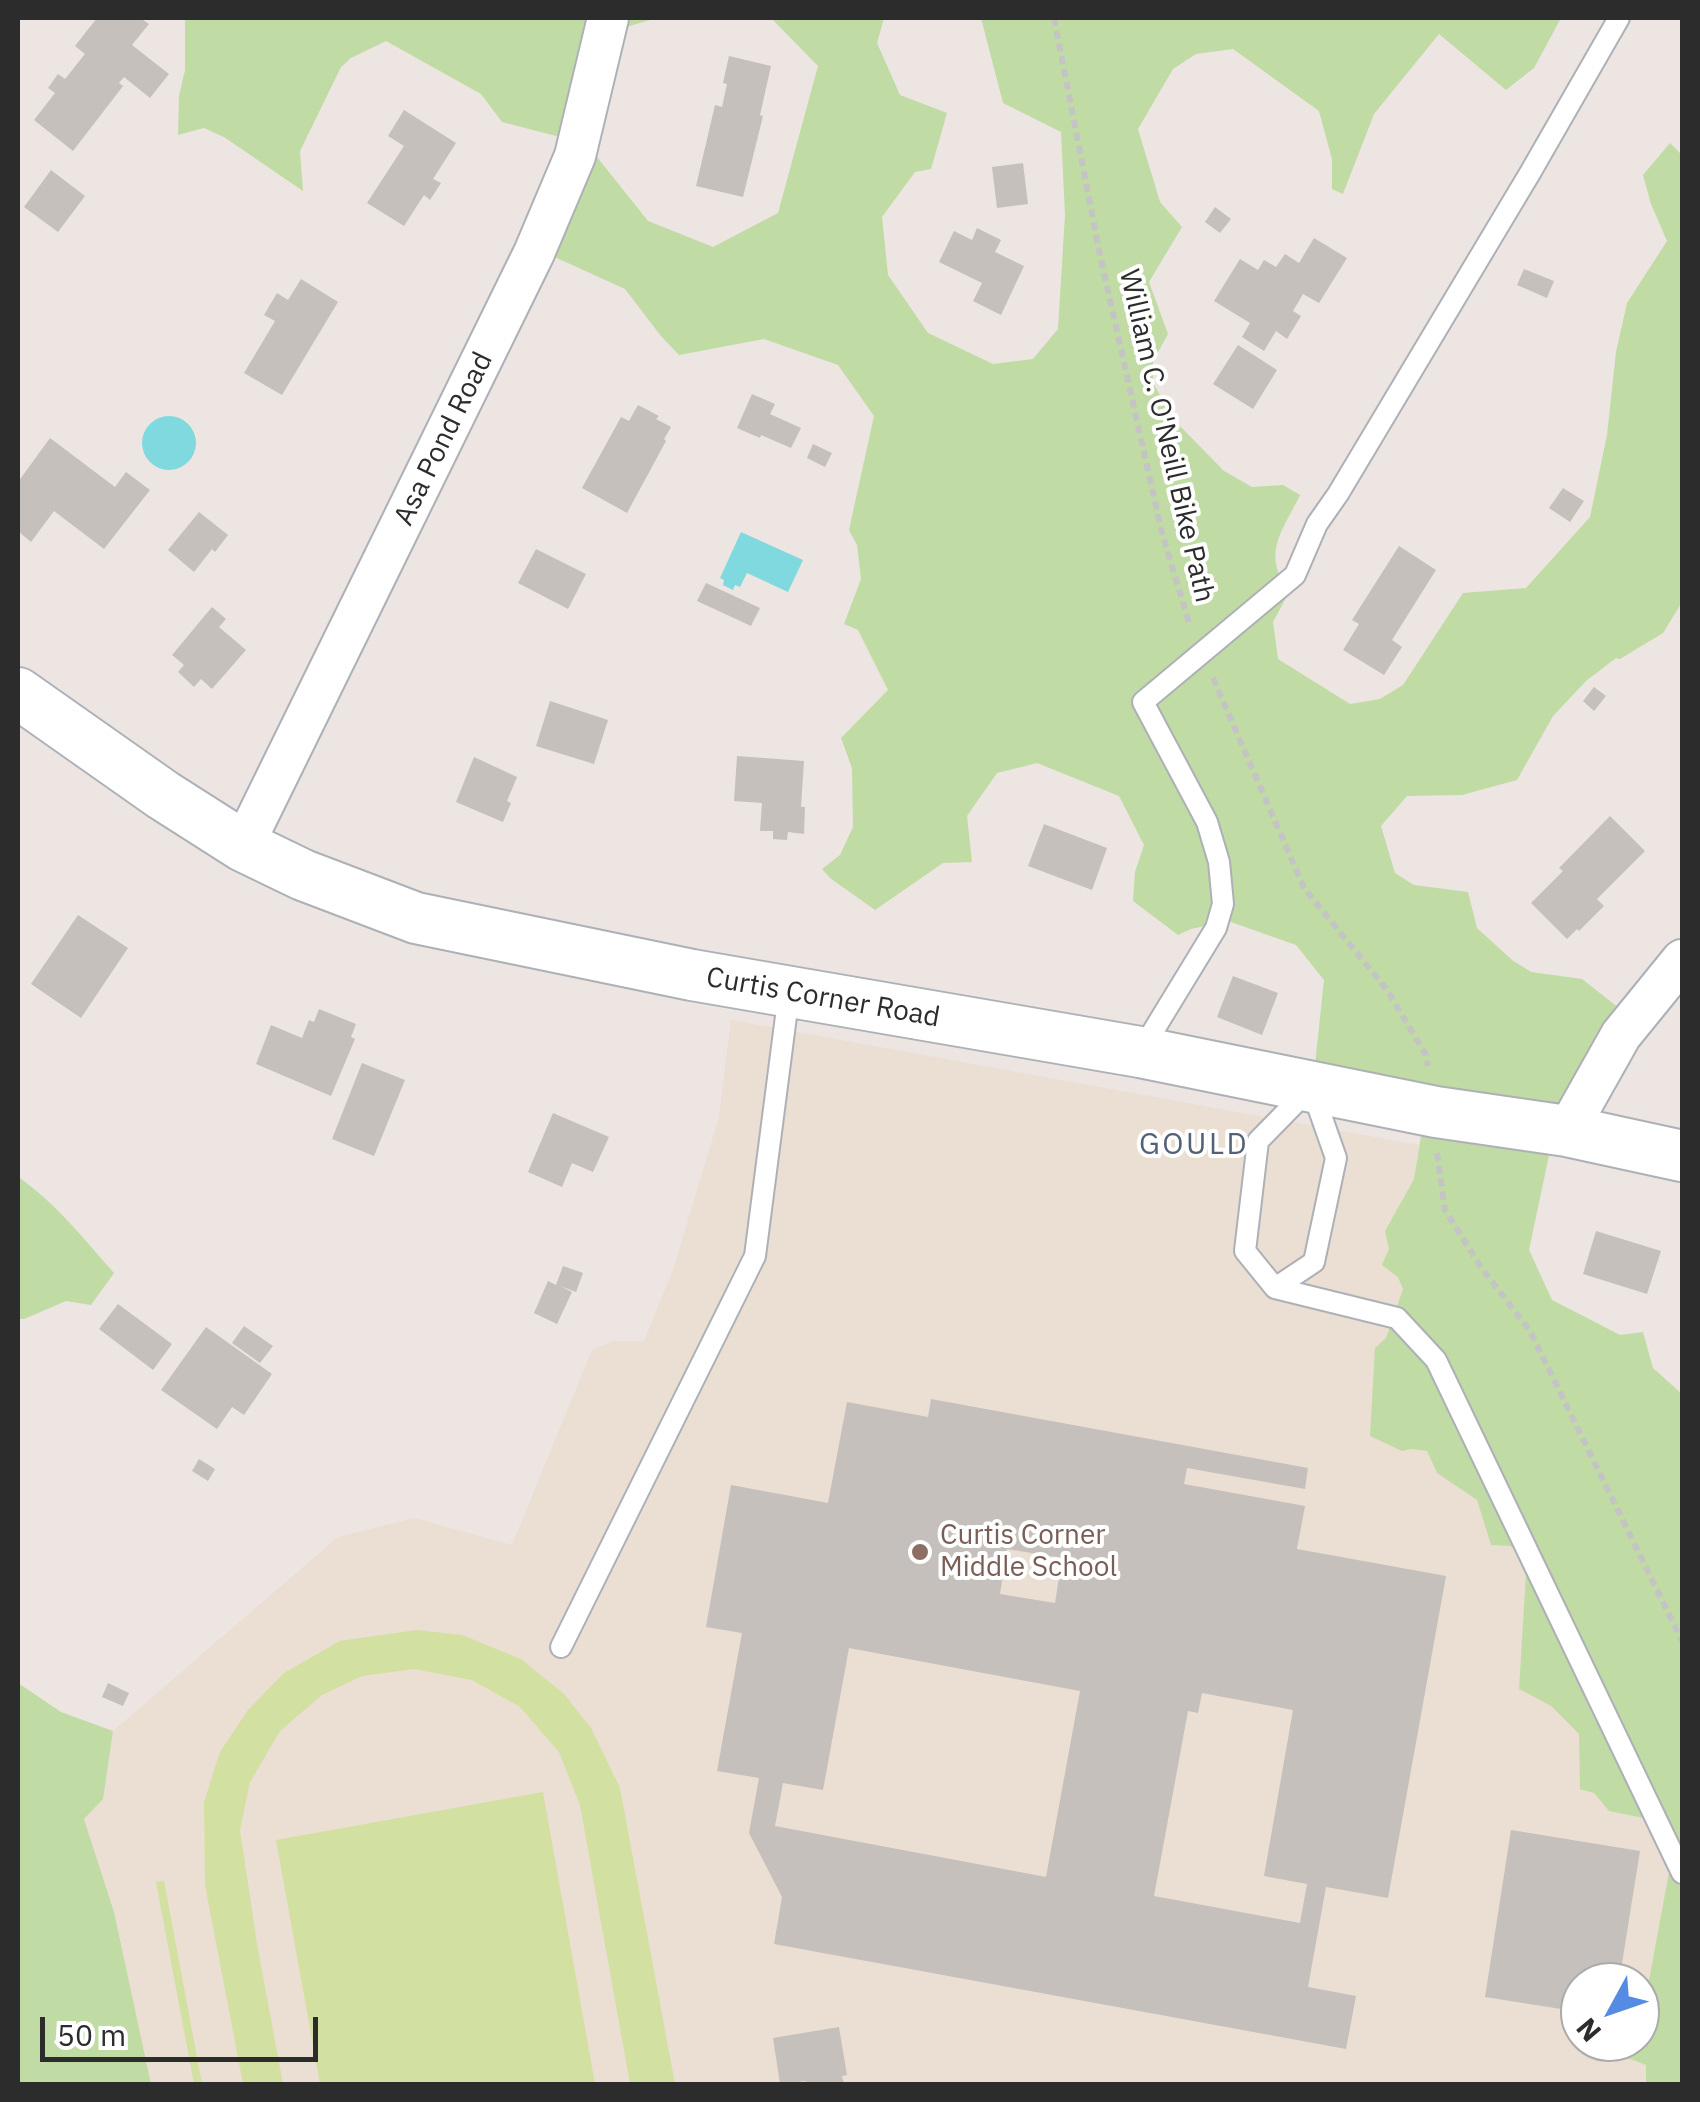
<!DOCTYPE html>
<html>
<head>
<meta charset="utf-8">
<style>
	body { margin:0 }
	#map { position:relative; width:1700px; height:2102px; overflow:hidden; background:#ece5e1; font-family:"IBM Plex Sans",sans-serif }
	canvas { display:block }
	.frame { position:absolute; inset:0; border:20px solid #2c2c2c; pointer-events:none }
	.north { position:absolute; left:1560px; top:1962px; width:100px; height:100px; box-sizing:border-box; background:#fff; border:2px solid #ababab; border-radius:50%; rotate:230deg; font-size:28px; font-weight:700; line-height:40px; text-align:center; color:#2c2c2c }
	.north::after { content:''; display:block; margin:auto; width:35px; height:45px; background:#568be4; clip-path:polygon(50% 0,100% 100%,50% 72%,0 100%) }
	.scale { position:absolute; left:40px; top:2017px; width:278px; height:45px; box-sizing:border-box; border:5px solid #2c2c2c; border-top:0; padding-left:12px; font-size:30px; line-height:35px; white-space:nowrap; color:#2c2c2c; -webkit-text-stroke:8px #fff; paint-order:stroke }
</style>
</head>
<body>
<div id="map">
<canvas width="1700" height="2102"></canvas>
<div class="frame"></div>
<div class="north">N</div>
<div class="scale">50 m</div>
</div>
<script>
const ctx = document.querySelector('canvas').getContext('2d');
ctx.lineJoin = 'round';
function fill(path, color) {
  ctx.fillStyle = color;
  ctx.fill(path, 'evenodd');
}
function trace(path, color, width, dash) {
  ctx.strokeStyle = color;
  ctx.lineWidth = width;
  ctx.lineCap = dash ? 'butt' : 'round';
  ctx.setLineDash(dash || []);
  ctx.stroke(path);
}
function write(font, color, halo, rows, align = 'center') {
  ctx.font = font + ' "IBM Plex Sans",sans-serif';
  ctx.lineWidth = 8;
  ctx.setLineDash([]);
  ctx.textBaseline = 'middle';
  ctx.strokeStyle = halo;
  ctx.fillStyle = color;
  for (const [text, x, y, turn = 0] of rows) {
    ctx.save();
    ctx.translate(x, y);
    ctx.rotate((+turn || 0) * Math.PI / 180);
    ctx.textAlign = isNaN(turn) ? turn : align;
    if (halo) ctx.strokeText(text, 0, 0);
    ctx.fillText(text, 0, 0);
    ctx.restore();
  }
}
fill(new Path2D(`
	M731,1020L1419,1145L1414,1179L1385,1231L1403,1289L1386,1338L1411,1449L1427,1451L1437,1473L1477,1500L1491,1545L1510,1546L1528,1558L1519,1689L1551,1706L1579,1734L1594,1793L1609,1811L1653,1820L1672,1857L1645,2002L1640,2009V1982H1580V2042H1623L1621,2055L1646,2065V2084H151L114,1912L84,1819L103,1799L113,1731L338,1537L414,1518L512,1545L592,1350L613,1341H644L673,1270L719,1117Z`), '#ebded2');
fill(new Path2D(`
	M185,18H657L619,29L589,147L648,221L713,247L778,213L818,66L771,18H884L877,43L900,95L947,113L931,169L915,172L882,217L888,275L928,333L993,364L1033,359L1058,329L1065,215L1061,132L1003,103L981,18H1561L1534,68L1506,90L1439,34L1374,114L1343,194L1332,189V159L1319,111L1233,49L1196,54L1173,69L1138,129L1160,202L1182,227L1149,282L1168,334L1153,361V383L1176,422L1224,471L1252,487L1283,485L1300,495C1280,536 1263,550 1288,594L1273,622L1278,659L1350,704L1380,699L1403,685L1463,593L1526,588L1590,517L1607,435L1616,352L1627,303L1667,241L1651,204L1643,175L1670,143L1682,155V602L1663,633L1620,659L1616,658L1586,681L1553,716L1517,780L1462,795L1407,796L1381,826L1395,873L1414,885L1468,892L1477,928L1512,960L1531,972L1582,979L1624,1012L1552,1141L1529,1250L1552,1300L1620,1335L1643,1332L1653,1368L1682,1394V2084H1646V2065L1620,2055L1623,2042H1640V2009L1645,2002L1672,1856L1653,1820L1609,1811L1594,1793L1580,1789L1579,1734L1551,1706L1519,1689L1527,1558L1510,1546L1491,1545L1477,1500L1437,1473L1427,1451L1411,1449L1402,1451L1370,1436L1375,1348L1386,1338L1403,1289L1398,1277L1382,1265L1389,1249L1385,1231L1414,1179L1425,1112L1313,1084L1324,980L1296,945L1228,921L1191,929L1178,935L1133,901L1135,872L1144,845L1119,796L1037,763L997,773L967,816L972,862L943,863L875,910L830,878L822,869L840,855L853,827L852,768L841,738L888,690L858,630L844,624L861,579L857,545L849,530L874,416L838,365L764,339L679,355L661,336L625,289L548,254L587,144L502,122L481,94L386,41L351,58L341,67L300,151L303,191L224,137L204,128L178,135L179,96L185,70Z
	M18,1177C55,1202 84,1239 114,1273L91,1305L66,1301L24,1319H18Z
	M18,1683L61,1712L113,1731L103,1799L84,1819L114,1912L151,2084H18Z`), '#c1dba4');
fill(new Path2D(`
	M417,1630L462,1635L521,1659L564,1694L591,1728L620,1788L675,2084H630L580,1805L559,1752L520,1707L472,1680L414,1669L362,1676L322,1695L280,1731L250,1782L240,1830L257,1944L283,2084H243L205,1885L204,1802L220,1752L248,1710L284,1673L340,1641Z
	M543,1792L595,2084H320L276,1840Z
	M164,1881L202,2084H194L156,1882Z`), '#d2e1a1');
fill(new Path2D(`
	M142 443a27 27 0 1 1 54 0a27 27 0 1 1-54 0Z
	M741,532L803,560L788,592L747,573L740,587L735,585L733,590L723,585L724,580L720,578Z`), '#81d9e0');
fill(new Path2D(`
	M97,18H140L149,24L132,45L169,74L150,98L124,77L119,83L123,86L73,151L34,120L55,93L48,88L58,74L65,79L85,54L75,46Z
	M729,56L771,66L760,115L763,116L743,197L696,186L715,105L722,107L727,84L723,83Z
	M404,110L456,143L433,179L441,183L430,200L424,195L404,226L367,203L404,146L388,136Z
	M1023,163L1028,204L997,208L992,167Z
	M51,170L85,196L58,232L24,207Z
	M1215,207L1231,219L1220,233L1205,222Z
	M977,228L1001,240L995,252L1024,266L1001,315L973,301L982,283L939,262L954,231L972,240Z
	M1314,238L1347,258L1319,303L1303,294L1293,311L1301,316L1287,339L1276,331L1264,351L1242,337L1250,323L1214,301L1240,259L1258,270L1264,260L1276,267L1285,254L1299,263Z
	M1524,269L1554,281L1547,298L1517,285Z
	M301,279L338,302L282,395L244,373L275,321L264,315L277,293L288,300Z
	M1238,345L1277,370L1253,409L1213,384Z
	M752,394L775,404L770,414L801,428L791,448L761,435L760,438L737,428Z
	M638,405L659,416L656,419L671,427L664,439L666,441L627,513L582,488L621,417L629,421Z
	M50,438L115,487L126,472L150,490L104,549L54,511L31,542L18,531V482Z
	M813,444L832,453L825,467L807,458Z
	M1563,488L1584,501L1570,522L1549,508Z
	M199,512L228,535L215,552L212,549L194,572L168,550Z
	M1399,546L1436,570L1392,640L1402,647L1384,675L1343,650L1359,624L1352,620Z
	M536,549L586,574L568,609L518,583Z
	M706,583L760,608L751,626L697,601Z
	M212,607L226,619L219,627L246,650L212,689L201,679L194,687L178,672L184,665L172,655Z
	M1594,687L1606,696L1594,711L1583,701Z
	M550,701L608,720L594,764L536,746Z
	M737,756L804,761L801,807H805L804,834L788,832L787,840L773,839V831H760L762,803L734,801Z
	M474,757L517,777L507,801L511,803L503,822L456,802Z
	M1610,816L1645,851L1597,899L1604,906L1579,931L1577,929L1567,939L1531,903L1563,871L1559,868Z
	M1044,824L1107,848L1092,890L1028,866Z
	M78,915L128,948L81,1018L31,984Z
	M1233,976L1278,993L1262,1035L1217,1017Z
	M319,1009L356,1024L351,1037L355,1039L331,1096L256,1064L271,1025L302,1038L309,1020L314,1022Z
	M362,1063L405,1080L374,1156L332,1139Z
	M553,1113L609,1137L593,1172L572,1163L562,1187L528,1172Z
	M1596,1231L1661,1251L1647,1294L1583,1274Z
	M563,1266L583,1273L576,1292L560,1286L572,1292L557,1324L534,1313L548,1281L556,1285Z
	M118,1304L172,1344L153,1370L99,1329Z
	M244,1326L273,1346L260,1363L232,1343Z
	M206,1327L272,1374L244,1415L232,1407L217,1429L161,1390Z
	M931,1399L1308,1468L1305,1489L1187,1468L1184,1484L1305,1506L1297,1549L1446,1576L1388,1898L1326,1887L1308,1987L1356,1996L1346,2049L774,1944L782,1897L749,1833L759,1778L717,1771L742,1633L706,1627L731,1485L828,1503L847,1402L928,1417ZM1007,1549L1062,1558L1055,1603L1000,1594ZM849,1648L1080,1691L1046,1877L775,1826L783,1783L823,1790ZM1202,1693L1293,1710L1264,1876L1307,1884L1300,1923L1154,1896L1188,1711L1198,1713Z
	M199,1459L215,1469L208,1481L192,1471Z
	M108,1683L129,1693L123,1706L102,1697Z
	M1511,1830L1640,1851L1619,1982H1580V2012L1485,1997Z
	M839,2027L847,2075L842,2076L844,2084H806V2081L780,2084L773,2038Z`), '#c5c0bc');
const service = new Path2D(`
	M1141,1051L1216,928L1223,904L1219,862L1207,822L1143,702L1295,575L1317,524L1338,494L1530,173L1619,18
	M1275,1288L1314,1262L1336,1158L1311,1087L1258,1141L1245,1251L1275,1288L1397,1318L1436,1360L1682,1873
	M561,1647L755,1256L789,993`);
const minor = new Path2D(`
	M243,846L534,253L575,156L608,18
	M1567,1131L1621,1035L1682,960`);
const tertiary = new Path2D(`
	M18,693L163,795L243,846L303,875L416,918L692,975L1140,1052L1436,1112L1567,1131L1682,1156`);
trace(service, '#adb1b7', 24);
trace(minor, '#adb1b7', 44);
trace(tertiary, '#adb1b7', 54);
trace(new Path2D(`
	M1054,18L1100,255L1162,533L1190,626
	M1213,678L1304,888L1387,990L1426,1055L1428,1066
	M1437,1153L1445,1210L1480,1266L1530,1331L1682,1641`), '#c4c4c4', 6, [8, 5]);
trace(service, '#fff', 20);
trace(minor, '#fff', 40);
trace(tertiary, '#fff', 50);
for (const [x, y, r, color] of [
	[920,1552,10,"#8d6e63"]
]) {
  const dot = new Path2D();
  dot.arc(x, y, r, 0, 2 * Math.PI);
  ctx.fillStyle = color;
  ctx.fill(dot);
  trace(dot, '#fff', 4);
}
write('28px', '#2c2c2c', '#fff', [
	["William C. O'Neill Bike Path",1166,436,77],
	["Asa Pond Road",444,439,-64],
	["Curtis Corner Road",823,998,10]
]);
write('28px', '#785e54', '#fff', [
	["Curtis Corner",940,1536],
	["Middle School",940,1568]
], 'left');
ctx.letterSpacing = '2.5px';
write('30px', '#526078', '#fff', [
	["GOULD",1194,1145]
]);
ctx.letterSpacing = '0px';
</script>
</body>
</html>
